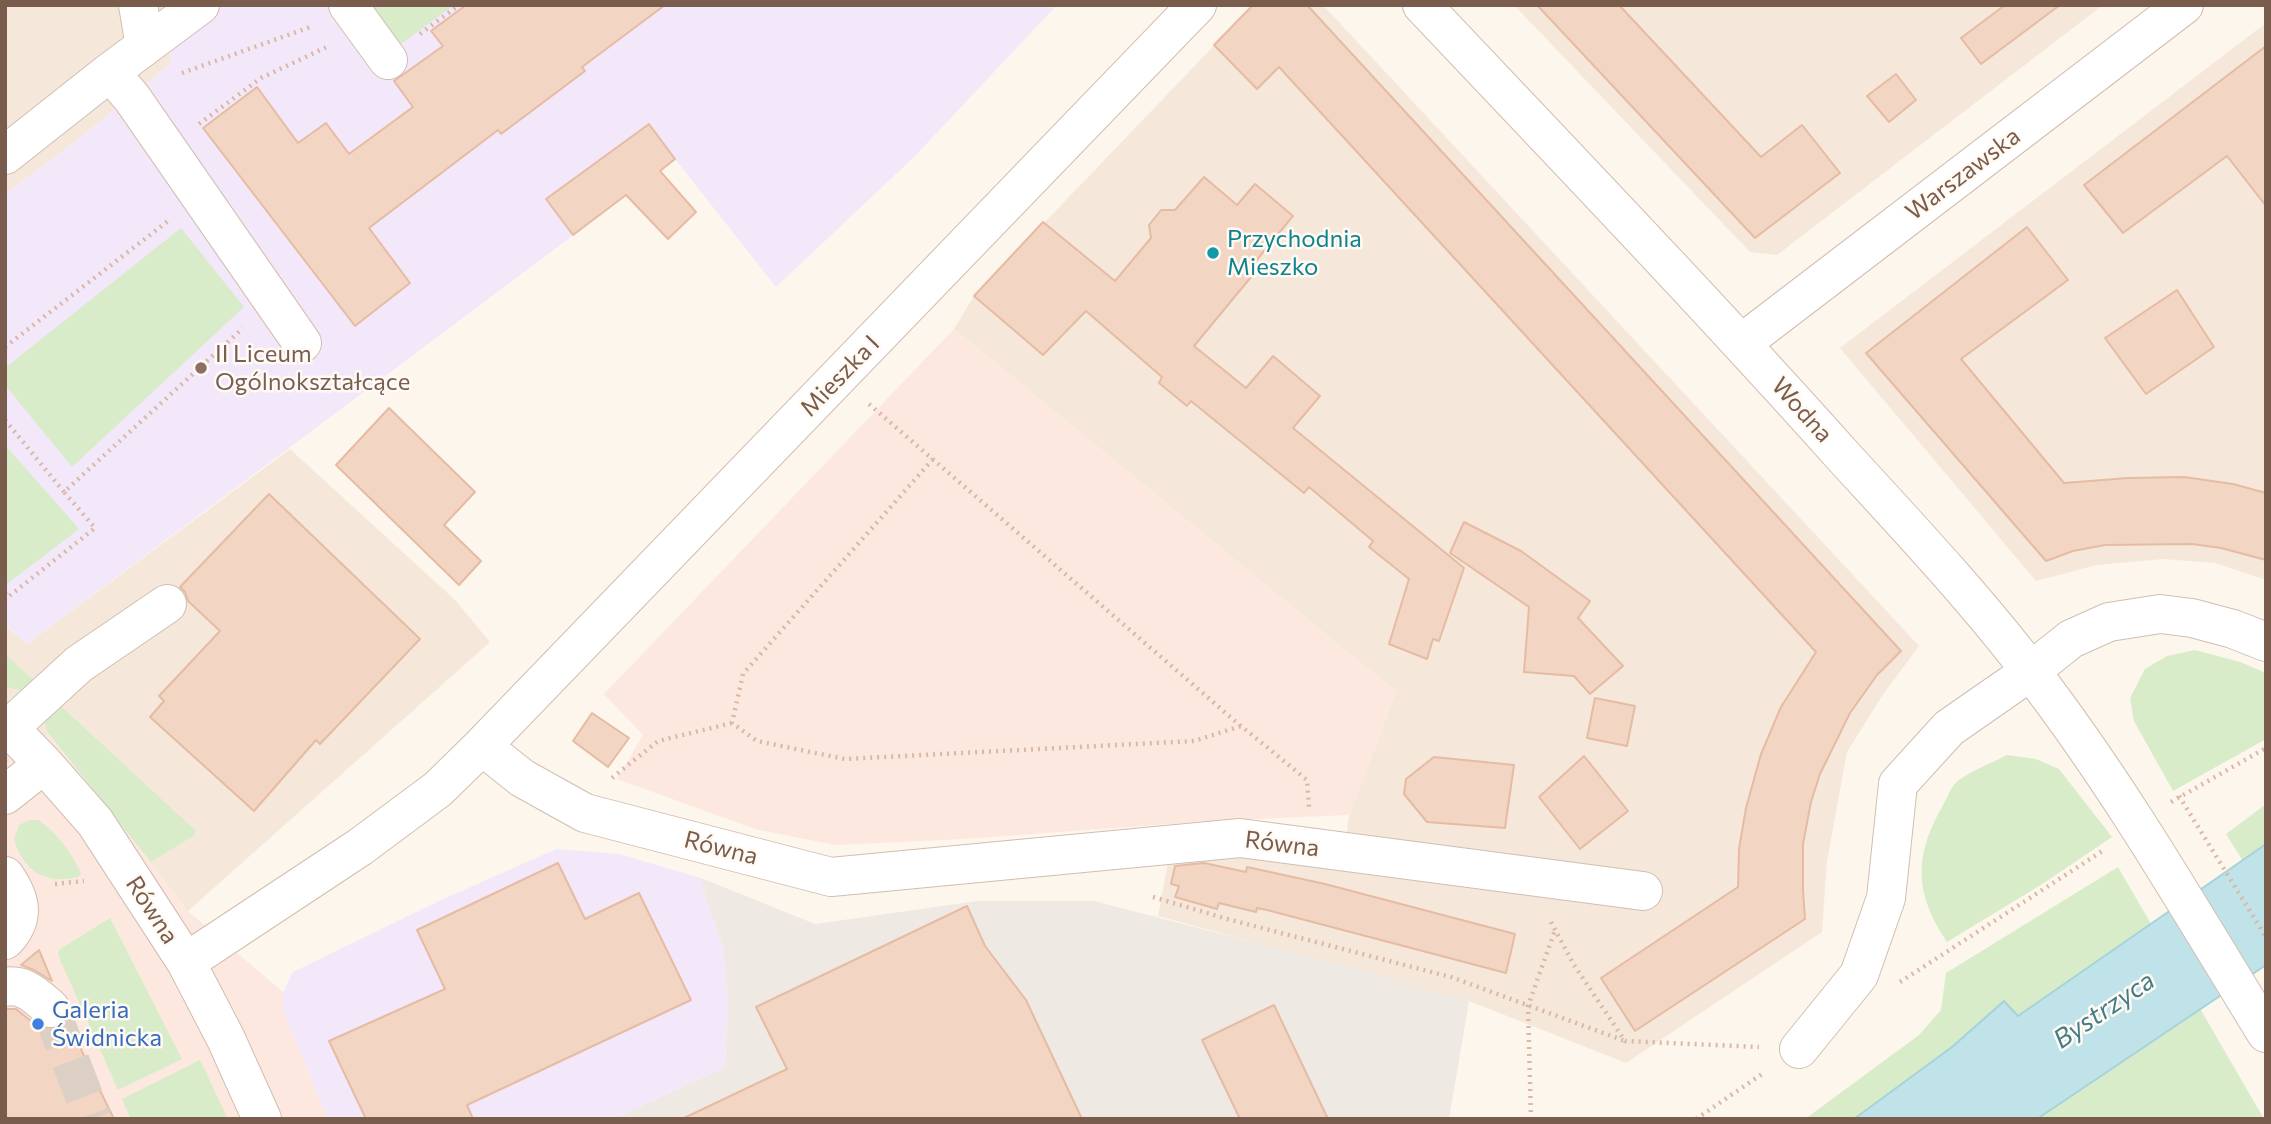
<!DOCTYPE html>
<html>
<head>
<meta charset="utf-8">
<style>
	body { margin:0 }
	#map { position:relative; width:2271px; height:1124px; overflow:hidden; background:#fdf6ec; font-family:Commissioner,sans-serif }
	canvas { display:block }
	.frame { position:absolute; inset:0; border:7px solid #7a5c4d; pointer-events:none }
</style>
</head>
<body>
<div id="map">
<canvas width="2271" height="1124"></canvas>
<div class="frame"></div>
</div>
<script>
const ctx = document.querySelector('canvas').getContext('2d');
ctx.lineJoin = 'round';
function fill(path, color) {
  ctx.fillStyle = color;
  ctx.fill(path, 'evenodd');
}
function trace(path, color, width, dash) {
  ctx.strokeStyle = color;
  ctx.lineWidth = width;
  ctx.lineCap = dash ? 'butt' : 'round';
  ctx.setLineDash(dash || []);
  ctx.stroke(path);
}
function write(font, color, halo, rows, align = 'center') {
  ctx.font = font + ' Commissioner,sans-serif';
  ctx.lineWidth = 5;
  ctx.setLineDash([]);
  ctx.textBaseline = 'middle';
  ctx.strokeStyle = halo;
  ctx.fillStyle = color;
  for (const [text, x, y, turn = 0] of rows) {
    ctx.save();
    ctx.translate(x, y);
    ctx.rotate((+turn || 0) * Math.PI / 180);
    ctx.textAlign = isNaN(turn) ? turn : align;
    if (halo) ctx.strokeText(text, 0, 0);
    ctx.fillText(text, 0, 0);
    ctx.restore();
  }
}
fill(new Path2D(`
	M5,5H172L170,64L76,141L5,194Z
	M1253,5H1323L1919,646L1882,696L1847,752L1827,861L1822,932L1626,1063L1469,1001L1158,916L1169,857L1263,855L1342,869L1349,815L1396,692L954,329L974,296Z
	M1514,5H2103L1777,255L1750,252Z
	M2266,23V580L2215,563L2164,559L2097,565L2036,581L1840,348Z
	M290,449L454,599L490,642L188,911L49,734L5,765V625L27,644Z`), '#f5e8da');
fill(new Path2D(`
	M954,329L1396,692L1349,815L1210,821L965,839L835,845L755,829L617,779L643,735L604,694Z
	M49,734L188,911L283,992L282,1008L328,1119H5V765Z`), '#fde8e0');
fill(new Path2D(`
	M701,878L815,924L978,901H1094L1346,966L1469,1001L1449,1119H613L725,1067L728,998L723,947L708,906Z`), '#efe9e4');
fill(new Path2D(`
	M172,5H1057L914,157L776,287L675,159L27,644L5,624V194L76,141L170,64Z
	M556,849L619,854L701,878L708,906L723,946L728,998L725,1067L613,1119H328L282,1008L283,992L293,972L439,901Z`), '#f3e8fa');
fill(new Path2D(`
	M356,5H454L390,52Z
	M181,228L244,307L72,467L5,385V368Z
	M5,445L79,529L7,584L5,582Z
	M2195,650L2240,662L2266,673V739L2173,791L2134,721L2130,698L2145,669L2167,656Z
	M5,654L33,680L21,690L5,687Z
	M51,697L196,831L193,836L151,862L49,734L41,715Z
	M2007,755L2036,759L2059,769L2112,837L2044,883L1947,942C1915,894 1913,858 1942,807C1947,799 1951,785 1959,780C1973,770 1992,763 2007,755Z
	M2266,804V898L2226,834Z
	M29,820H38C55,830 74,855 81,874L78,877C45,885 24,871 14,840L19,825Z
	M2118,867L2264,1119H1805L1919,1035L1941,1010L1946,973Z
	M110,918L182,1059L118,1090L58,955L59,950Z
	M200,1060L228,1119H131L122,1099Z`), '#d8ecc9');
const water = new Path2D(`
	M2266,844V965L2037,1119H1854L1952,1047L2004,1001L2018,1016Z`);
fill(water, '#bfe3e8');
trace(water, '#a5d3da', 2);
const building = new Path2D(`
	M466,5H665L582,67L585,71L501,134L498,130L369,228L410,283L355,326L203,128L257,87L298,143L326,123L349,154L413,107L394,81L443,46L431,31Z
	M1253,5H1307L1901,651L1877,675L1850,713L1820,774L1811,802L1803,844V890L1805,919L1635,1031L1601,978L1738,887L1739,849L1746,808L1761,754L1781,707L1816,652L1279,67L1257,89L1214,45Z
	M1537,5H1619L1761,157L1802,125L1840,173L1755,238Z
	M2005,5H2060L1981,64L1961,38Z
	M2266,46V206L2227,156L2123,233L2084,185Z
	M1896,74L1916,100L1889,122L1867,96Z
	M649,124L675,159L660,171L696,212L668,239L626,195L573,235L546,199Z
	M1204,177L1237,205L1255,184L1293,216L1251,267L1256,271L1194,346L1246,388L1273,356L1320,396L1293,428L1464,568L1439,641L1433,639L1427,659L1389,644L1409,579L1369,547L1373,541L1309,487L1304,493L1191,401L1187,406L1159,383L1162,377L1086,311L1043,355L974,296L1043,222L1115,281L1151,238L1149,225L1161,210H1175Z
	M2027,227L2068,280L1961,359L2064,483L2128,478L2184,477L2233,484L2266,493V560L2221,548L2192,544L2105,545L2073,551L2046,561L1866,353Z
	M2177,290L2214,347L2146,394L2105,338Z
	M389,408L475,492L444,525L481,561L459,585L336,465Z
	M269,494L420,639L320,744L316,740L254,811L150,717L164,701L159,696L220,631L188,601L185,592L180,587Z
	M1464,522L1521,551L1590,601L1578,618L1623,666L1590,694L1574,676L1524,672L1529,607L1450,553Z
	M1595,698L1635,706L1627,746L1587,738Z
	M592,713L629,738L608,767L573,741Z
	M1584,756L1628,811L1580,849L1539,797Z
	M1434,757L1514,765L1505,828L1427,822L1404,794L1406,779Z
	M558,863L585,919L639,893L691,1000L467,1105L473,1119H366L329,1041L445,989L417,930Z
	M1204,863L1246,872L1247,867L1325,884L1515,934L1506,973L1267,910L1257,908L1256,912L1219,903L1217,909L1175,897L1179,886L1171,884L1175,866Z
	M967,906L985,946L1026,1000L1082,1119H682L787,1069L756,1007Z
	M39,950L52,981L34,970L21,965Z
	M1274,1005L1328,1119H1240L1202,1040Z
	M5,1009H16L36,1025L47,1030L58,1028L68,1019L90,1070L114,1119H5Z`);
fill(building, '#f3d5c3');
trace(building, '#e6bba3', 2);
trace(new Path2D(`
	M50,1008L93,1119`), '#dcd0c4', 38, [38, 19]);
const minor = new Path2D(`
	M138,5L145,46
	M348,5L388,60
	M1422,5C1564,155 1706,303 1843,456C1908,527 1974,597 2032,673C2119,786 2191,911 2266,1033
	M110,72L132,98L302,343
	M5,155L110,72L200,5
	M1742,343L2184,5
	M5,724L44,764L95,822L186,962L360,847L438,789L482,746L522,778L585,813L831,877L1240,838L1643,891
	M9,728L79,664L167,604
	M482,746L1197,5
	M5,795L44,764
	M5,876C21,899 26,918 5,940
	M186,962L226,1039L262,1119
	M5,987C24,983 37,997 50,1008
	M1799,1049L1859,975L1886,898L1898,784L1949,728L2031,671L2071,639L2109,622L2160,614L2192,618L2233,629L2266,642`);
trace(minor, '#d1beb0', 40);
trace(new Path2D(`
	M420,34L459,5
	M182,73L313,26
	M199,124L261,78L329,46
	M5,347L168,221
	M869,404L1235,721L1307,780L1309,807
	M5,420L64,492
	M933,459L743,674L732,723L757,741L845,759L1194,741L1241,726
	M5,593L8,597L95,528L64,492L243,328
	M612,778L658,741L732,723
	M2179,796L2266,937
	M2171,802L2266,748
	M55,884L84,881
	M1153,897L1231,920L1451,977L1625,1041
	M1551,922L1574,965L1625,1041L1759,1047
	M1900,982L2104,850
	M1531,1119L1528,1006L1555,930
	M1696,1119L1765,1072`), '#d9b8a5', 4.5, [2, 5]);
trace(minor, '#fff', 38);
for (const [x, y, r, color] of [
	[1213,253,7,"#0f9aa8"],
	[201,368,7,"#8d6e63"],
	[38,1024,7,"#3f7fe0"]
]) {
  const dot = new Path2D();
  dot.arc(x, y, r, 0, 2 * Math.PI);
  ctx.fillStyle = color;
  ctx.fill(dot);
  trace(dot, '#fffaf3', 2.5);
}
write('24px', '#7a5c4d', '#fffaf3', [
	["Warszawska",1963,174,-37],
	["Mieszka I",840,376,-46],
	["Wodna",1802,410,48],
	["Równa",1282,844,7],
	["Równa",721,848,14],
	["Równa",152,910,57]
]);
write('24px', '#0d838f', '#fffaf3', [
	["Przychodnia",1227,239],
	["Mieszko",1227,267]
], 'left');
write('24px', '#785e54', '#fffaf3', [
	["II Liceum",215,354],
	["Ogólnokształcące",215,382]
], 'left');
write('24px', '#366cbe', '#fffaf3', [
	["Galeria",52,1010],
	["Świdnicka",52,1038]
], 'left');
write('italic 26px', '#437c86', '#fffaf3', [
	["Bystrzyca",2104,1010,-34]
]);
</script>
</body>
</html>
